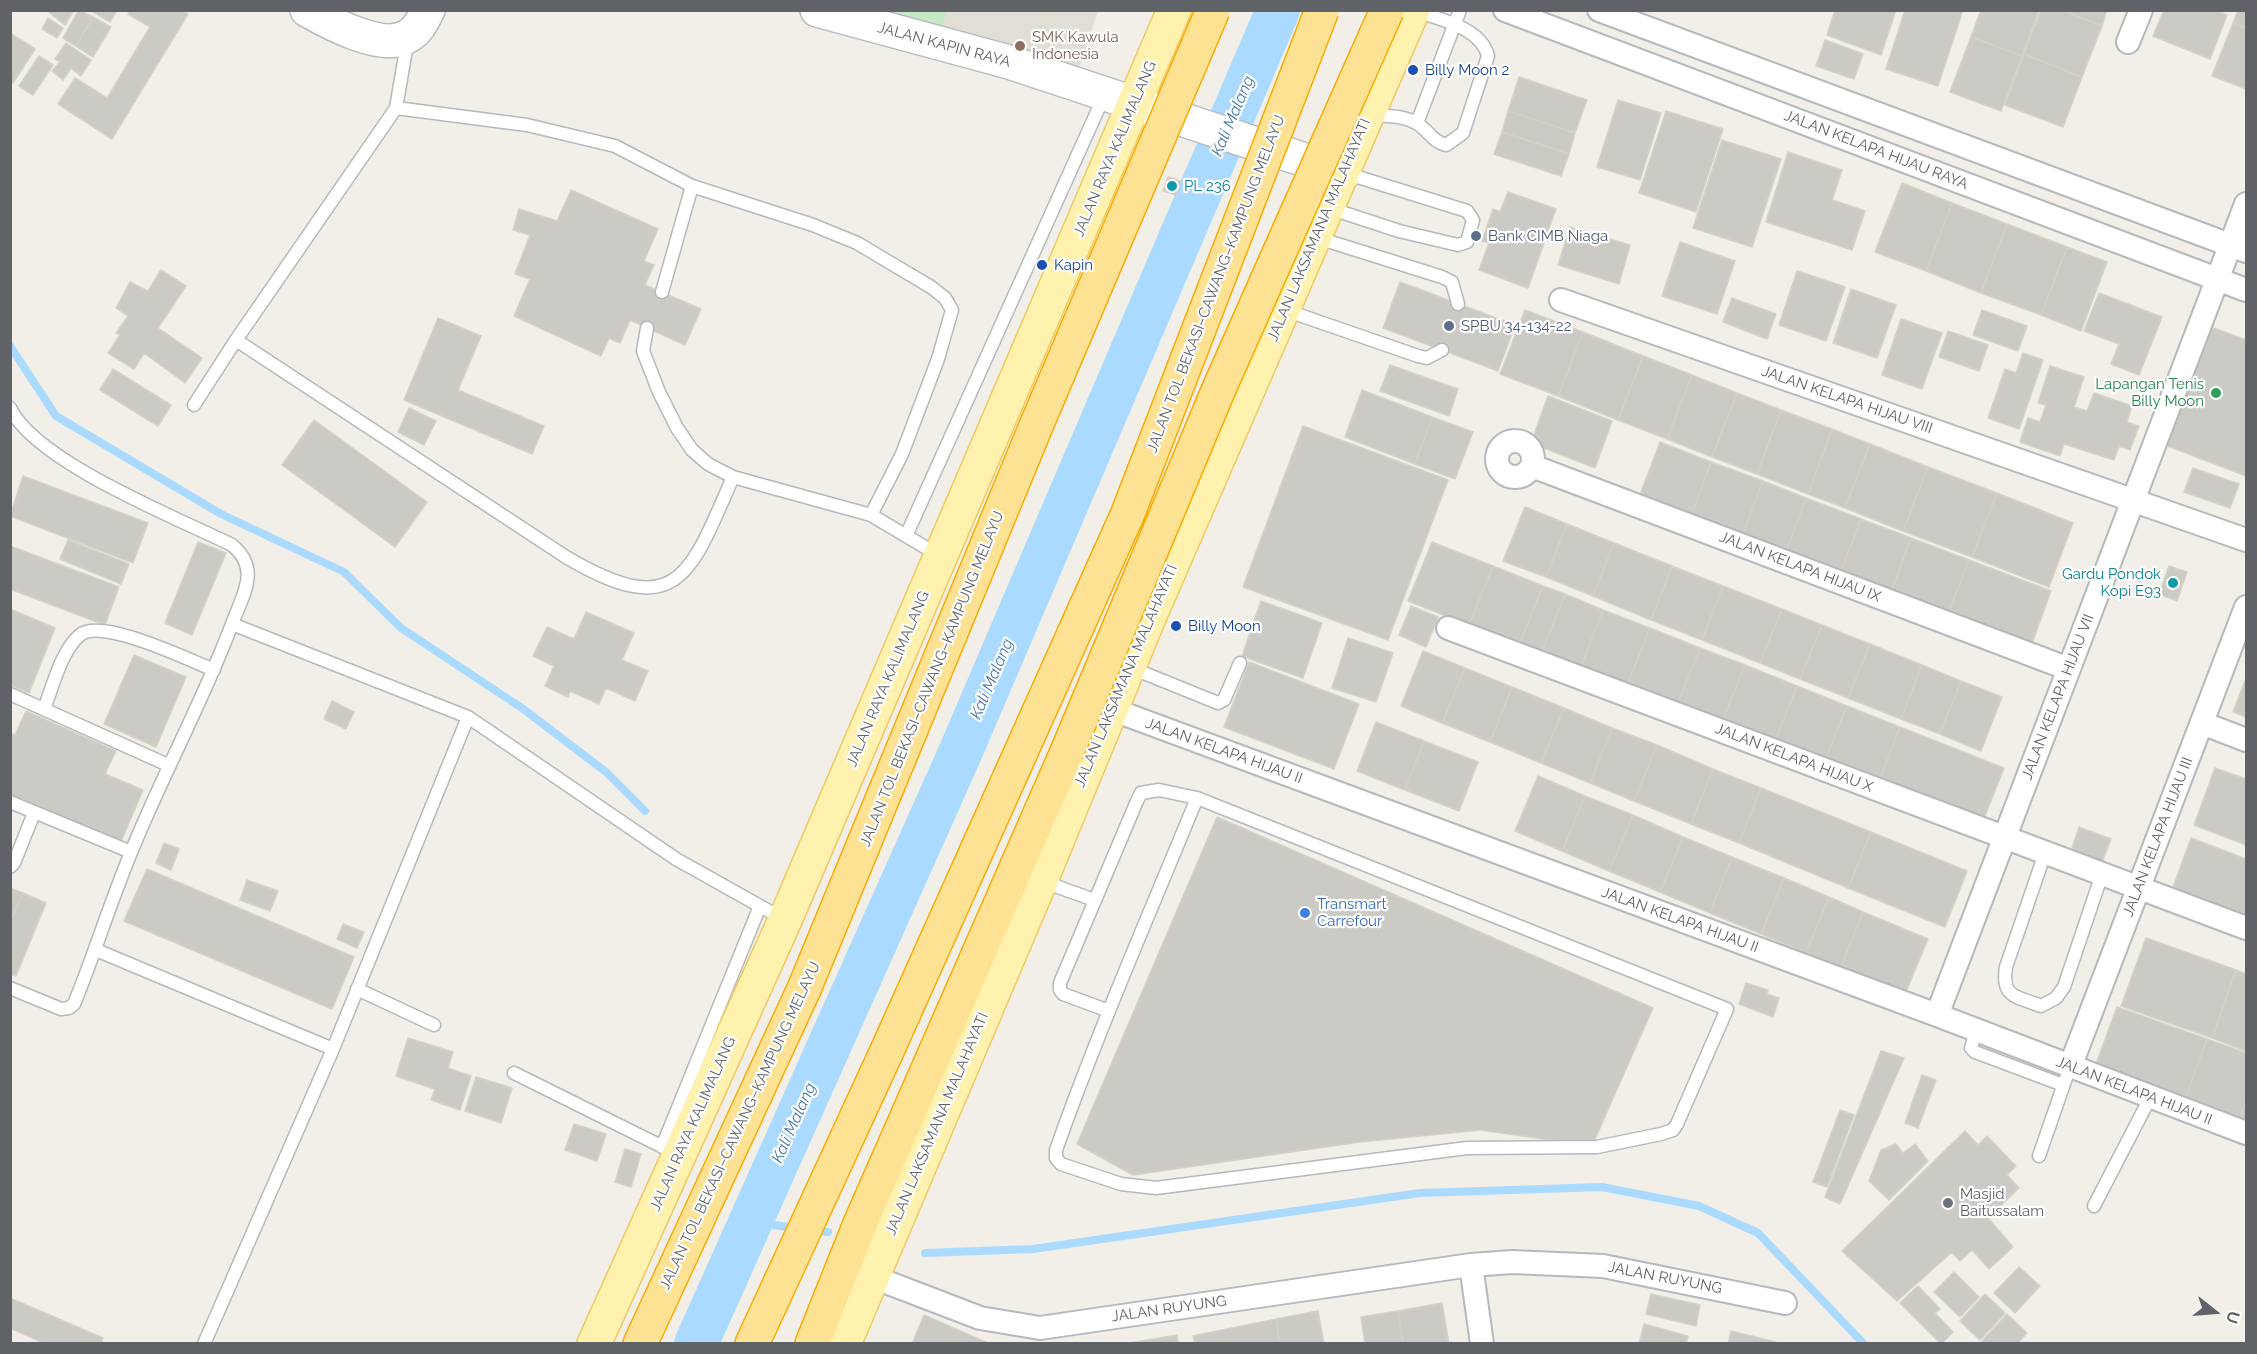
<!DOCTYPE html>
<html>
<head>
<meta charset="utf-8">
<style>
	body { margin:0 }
	#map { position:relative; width:2257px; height:1354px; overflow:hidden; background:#f1efe8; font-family:Raleway,sans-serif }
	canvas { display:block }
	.frame { position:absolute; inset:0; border:12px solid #5f6368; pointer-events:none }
	.north { position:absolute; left:2185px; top:1282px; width:60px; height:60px; -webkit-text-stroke:4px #fff; paint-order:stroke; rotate:107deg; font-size:16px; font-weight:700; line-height:24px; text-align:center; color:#5f6368 }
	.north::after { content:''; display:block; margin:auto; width:21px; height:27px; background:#5f6368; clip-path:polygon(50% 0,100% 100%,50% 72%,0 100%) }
</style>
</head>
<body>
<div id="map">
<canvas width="2257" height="1354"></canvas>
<div class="frame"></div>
<div class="north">U</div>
</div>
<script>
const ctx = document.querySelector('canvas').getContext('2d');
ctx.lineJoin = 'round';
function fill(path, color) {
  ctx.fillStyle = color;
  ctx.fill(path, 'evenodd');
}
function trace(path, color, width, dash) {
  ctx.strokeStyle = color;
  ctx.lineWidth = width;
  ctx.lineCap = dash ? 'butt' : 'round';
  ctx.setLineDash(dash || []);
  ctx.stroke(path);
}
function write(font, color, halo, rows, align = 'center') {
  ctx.font = font + ' Raleway,sans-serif';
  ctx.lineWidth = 4.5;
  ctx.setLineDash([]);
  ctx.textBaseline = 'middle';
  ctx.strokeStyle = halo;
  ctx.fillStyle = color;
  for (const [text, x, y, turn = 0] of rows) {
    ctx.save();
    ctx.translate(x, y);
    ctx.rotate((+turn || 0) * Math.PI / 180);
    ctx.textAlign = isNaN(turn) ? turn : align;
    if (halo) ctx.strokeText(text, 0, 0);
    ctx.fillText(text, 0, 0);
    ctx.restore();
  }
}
fill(new Path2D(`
	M833,11H1098L1075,81Z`), '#e1ded6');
fill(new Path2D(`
	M878,10L947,11L940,33Z`), '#c5e8c5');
trace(new Path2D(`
	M10,346L56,416L221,514L344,572L401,628L522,708L606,772L645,811
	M750,1222L797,1228
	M812,1230L828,1232
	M925,1253L1033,1249L1420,1193L1602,1187L1699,1206L1758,1233L1864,1344`), '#aadaff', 8);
trace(new Path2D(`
	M696,1344L960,753L1278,10`), '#aadaff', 44);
const building = new Path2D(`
	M46,10H74L65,25Z
	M79,10L93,17L76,46L63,38Z
	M90,10H117L110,22Z
	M130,10H181L188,14L112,139L58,104L75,78L107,98L150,27L128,14Z
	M1835,10H1896L1881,55L1827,35Z
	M1905,10H1963L1938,86L1886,69Z
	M1981,10H2039L2022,56L1971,37Z
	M2041,10H2062L2102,26L2082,77L2024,54Z
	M2062,10H2107L2102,26Z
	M2164,10H2215L2227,15L2210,59L2153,36Z
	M2238,10H2246V28L2233,23Z
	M93,17L111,27L93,57L76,46Z
	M48,18L63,28L57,38L42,29Z
	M2233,23L2246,28V89L2212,76Z
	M10,33L35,49L13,83L10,81Z
	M1971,37L2022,56L2001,111L1950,92Z
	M1825,40L1863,54L1854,79L1816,66Z
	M66,43L91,60L81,76L71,68L63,80L52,71L60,62L55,59Z
	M2024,54L2082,77L2063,127L2005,105Z
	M39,56L53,65L33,95L19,86Z
	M1519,77L1587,100L1575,133L1508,111Z
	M1618,100L1661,113L1640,180L1597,167Z
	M1508,111L1575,133L1569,154L1502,132Z
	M1666,111L1723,129L1696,212L1639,193Z
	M1502,132L1569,154L1561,176L1494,154Z
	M1722,140L1781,159L1752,247L1693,228Z
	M1788,152L1842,170L1832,200L1865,211L1852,250L1766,222Z
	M1168,177L1181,181L1176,195L1163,191Z
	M1902,183L1952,203L1926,271L1875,252Z
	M571,190L658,229L644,261L654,265L645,285L701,309L685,345L630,320L620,343L609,338L601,356L514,316L530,279L515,274L530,235L513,230L519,209L557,221Z
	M1508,192L1556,209L1528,288L1479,270L1489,243L1482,241L1493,209L1500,212Z
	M1952,203L2007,224L1981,293L1926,271Z
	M2007,224L2067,247L2041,315L1981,293Z
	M1570,227L1630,245L1619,284L1558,265Z
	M1680,242L1735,261L1717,314L1662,296Z
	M2067,247L2107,262L2081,331L2041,315Z
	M161,270L186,286L158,328L202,358L185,383L144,353L134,369L108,353L120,335L116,333L128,316L116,308L130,282L148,291Z
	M1797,271L1845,287L1826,341L1779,325Z
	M1400,282L1515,325L1498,371L1383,328Z
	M1851,289L1896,305L1877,358L1833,343Z
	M2099,293L2162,317L2139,375L2111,364L2119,344L2084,331Z
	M1732,298L1776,314L1767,339L1723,322Z
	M1525,310L1583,332L1558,396L1500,374Z
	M1982,310L2027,326L2018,351L1973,335Z
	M438,318L481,336L458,390L544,426L532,454L404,400Z
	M1901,319L1942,333L1922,389L1882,375Z
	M2211,327L2246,340V476L2165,445Z
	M1948,331L1988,345L1979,371L1939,357Z
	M1583,332L1643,356L1618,420L1558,396Z
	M2023,353L2043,360L2019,429L1988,418L2005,369L2016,373Z
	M1643,356L1692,375L1667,439L1618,420Z
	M1390,365L1458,389L1449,416L1380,391Z
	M2050,366L2084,377L2074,407L2087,411L2094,393L2132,406L2127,422L2139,426L2130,450L2119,446L2114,460L2064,444L2060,456L2020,442L2028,418L2040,422L2046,405L2038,403Z
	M113,369L171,405L158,426L100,390Z
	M1692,375L1737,393L1712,457L1667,439Z
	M1362,390L1432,417L1415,464L1345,437Z
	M1737,393L1781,410L1757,474L1712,457Z
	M1548,396L1612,421L1595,468L1531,443Z
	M409,408L436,421L424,445L398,432Z
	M1781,410L1832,429L1808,494L1757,474Z
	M1432,417L1473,432L1455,479L1415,464Z
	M314,420L427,502L395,547L282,465Z
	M1303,426L1448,480L1388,640L1243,587Z
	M1832,429L1870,444L1845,508L1808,494Z
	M1660,442L1711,462L1690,519L1638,500Z
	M1870,444L1928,467L1903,531L1845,508Z
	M1711,462L1763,481L1741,539L1690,519Z
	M1928,467L1997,493L1972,557L1903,531Z
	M2193,468L2239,484L2230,508L2184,492Z
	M23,476L148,523L133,563L10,516Z
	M1763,481L1806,498L1785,555L1741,539Z
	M1997,493L2073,523L2049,587L1972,557Z
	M1806,498L1861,519L1839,576L1785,555Z
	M1525,507L1567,524L1546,577L1503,561Z
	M1861,519L1911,538L1890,595L1839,576Z
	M1567,524L1614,543L1593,596L1546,577Z
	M1911,538L1969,560L1947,617L1890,595Z
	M68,540L129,564L121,584L60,559Z
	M198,542L226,553L192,635L165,623Z
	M1432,542L1493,566L1469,625L1408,601Z
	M1614,543L1672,566L1651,620L1593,596Z
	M10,546L119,587L105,625L10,589Z
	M1969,560L2051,591L2030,649L1947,617Z
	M1493,566L1543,586L1519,645L1469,625Z
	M1672,566L1723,586L1702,640L1651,620Z
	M2169,566L2187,572L2177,601L2159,594Z
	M1543,586L1565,594L1541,654L1519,645Z
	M1723,586L1782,609L1760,663L1702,640Z
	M1565,594L1603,610L1580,669L1541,654Z
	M1261,601L1322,623L1303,678L1242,656Z
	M1411,606L1438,617L1426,647L1399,635Z
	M10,609L55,628L29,693L10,685Z
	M1782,609L1822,625L1800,679L1760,663Z
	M1603,610L1650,628L1626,688L1580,669Z
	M586,612L634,633L622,660L648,671L635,701L606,688L599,704L570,691L568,697L545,686L554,666L533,656L547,627L574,639Z
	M1822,625L1870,644L1848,698L1800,679Z
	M1650,628L1700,648L1676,708L1626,688Z
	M1348,638L1393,653L1376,702L1332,688Z
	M1870,644L1922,665L1901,719L1848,698Z
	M1700,648L1745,665L1721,725L1676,708Z
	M1423,651L1465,668L1442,723L1401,706Z
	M134,655L186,677L156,747L104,724Z
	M1249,662L1359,704L1334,769L1224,727Z
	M1745,665L1797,686L1773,746L1721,725Z
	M1922,665L1961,681L1940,734L1901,719Z
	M1465,668L1512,687L1490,742L1442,723Z
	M2246,678V717L2233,712Z
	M1961,681L2002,697L1981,751L1940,734Z
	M1797,686L1847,706L1823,765L1773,746Z
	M1512,687L1564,708L1541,763L1490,742Z
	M332,701L354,712L346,729L324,719Z
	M1847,706L1900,727L1877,787L1823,765Z
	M1564,708L1612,728L1590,783L1541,763Z
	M26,711L116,751L105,774L143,790L120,844L10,796V733L15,735Z
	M1376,722L1424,741L1405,790L1357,771Z
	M1900,727L2004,768L1980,828L1877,787Z
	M1612,728L1657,745L1634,801L1590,783Z
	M1424,741L1478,762L1459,811L1405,790Z
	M1657,745L1713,769L1691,824L1634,801Z
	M2215,768L2246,779V845L2194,825Z
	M1713,769L1761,788L1739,843L1691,824Z
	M1538,776L1585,796L1562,851L1515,831Z
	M1761,788L1871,832L1848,888L1739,843Z
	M1585,796L1633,815L1609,871L1562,851Z
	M1633,815L1683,837L1660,892L1609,871Z
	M1217,817L1653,1008L1592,1146L1481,1130L1360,1142L1133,1175L1077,1144Z
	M2079,827L2111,839L2101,865L2070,855Z
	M1871,832L1967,871L1945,927L1848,888Z
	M1683,837L1732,857L1710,913L1660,892Z
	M2191,838L2246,859V924L2170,896Z
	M164,843L179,849L171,870L156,863Z
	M1732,857L1784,878L1761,934L1710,913Z
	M147,869L354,957L332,1009L124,921Z
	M1784,878L1829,897L1806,953L1761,934Z
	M247,880L278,891L270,911L240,900Z
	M10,888L23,893L10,922Z
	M23,893L46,903L16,976L10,974V922Z
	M1829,897L1863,912L1841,967L1806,953Z
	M1863,912L1928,939L1905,994L1841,967Z
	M343,924L364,932L357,948L337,939Z
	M2146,938L2236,970L2212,1038L2121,1006Z
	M2236,970L2246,974V1051L2212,1038Z
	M1746,983L1768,990L1767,994L1779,998L1773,1017L1739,1004Z
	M2117,1007L2207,1039L2182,1107L2092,1075Z
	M408,1038L453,1052L448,1068L471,1076L460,1110L431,1100L435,1089L396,1076Z
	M2207,1039L2246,1053V1100L2237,1127L2182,1107Z
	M1881,1051L1904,1058L1840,1204L1825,1197Z
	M1922,1075L1936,1080L1918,1128L1905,1123Z
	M476,1077L512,1088L501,1123L465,1111Z
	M2246,1100V1130L2237,1127Z
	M1840,1110L1854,1115L1827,1187L1813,1182Z
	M574,1124L606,1134L597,1161L565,1150Z
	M1965,1131L1978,1145L1987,1136L2016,1166L2007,1175L2019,1188L1988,1218L2013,1247L1989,1269L1972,1250L1960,1261L1952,1252L1897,1301L1842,1251Z
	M1896,1144L1903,1153L1915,1144L1928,1161L1889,1200L1869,1181L1881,1150Z
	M625,1149L641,1154L631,1187L615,1182Z
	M2019,1267L2040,1286L2015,1313L1994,1293Z
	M1954,1272L1979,1297L1960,1317L1934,1292Z
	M1918,1286L1940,1309L1935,1313L1953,1332L1941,1344L1900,1303Z
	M1651,1294L1700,1305L1696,1326L1646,1314Z
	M1985,1294L2005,1313L1980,1340L1960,1321Z
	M10,1298L103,1338L101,1344H46L10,1328Z
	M1442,1303L1449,1344H1403L1398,1311Z
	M1318,1311L1324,1344H1280L1276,1319Z
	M1398,1311L1403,1344H1365L1361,1317Z
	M2007,1314L2027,1333L2017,1344H1985L1982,1341Z
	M924,1315L990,1344H912Z
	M1276,1319L1280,1344H1195L1193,1336Z
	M1644,1324L1688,1336L1686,1344H1639Z
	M1731,1331L1776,1342V1344H1728Z
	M1177,1335L1178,1344H1130V1343Z`);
fill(building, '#cccac5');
trace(building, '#d6d1c6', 1.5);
const lane = new Path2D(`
	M396,108L527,125L615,146L692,186L813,225L857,243L931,287L945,298L952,310L938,359L902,454L871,515
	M1370,115C1384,116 1403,115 1416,123C1429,130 1431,141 1446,145L1463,133L1488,56C1481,27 1438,19 1413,10
	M1417,123L1460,10
	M1329,208L1399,231L1458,245L1467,242L1473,220L1467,211L1345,173
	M1315,237L1442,277L1452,282L1458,304
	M662,292L692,186
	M1285,310L1418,356L1427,358L1442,350
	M647,328L643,351L659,392L677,428L692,450L708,464L733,477L871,515L940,556
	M236,340L566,557C678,623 690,575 733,477
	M194,405L236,340L396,108L408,38
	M10,408C36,462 177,518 232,545C261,569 243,594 232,624L468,717L676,859L785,920
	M906,536L1105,94
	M1129,667L1218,703L1224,700L1240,663
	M10,694L168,765
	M44,709C53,686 61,651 80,635C101,617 189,660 214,670
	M10,802L131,852
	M2045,853L2006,967C2001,998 2016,996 2041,1006L2056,998L2064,987L2102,874
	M10,867L14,863L34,813
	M1042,881L1094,900
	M96,950L333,1049
	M10,988L61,1009L69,1008L74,1004C95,953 111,900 132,850C163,774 203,701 232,624
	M357,989L434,1025
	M1109,1011L1063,994L1060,990V983L1137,801L1141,793L1159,790L1197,798L1727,1009L1677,1124L1673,1130L1661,1134L1597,1147L1467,1148L1156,1188L1121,1184L1061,1164L1056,1158V1150C1098,1031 1149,915 1197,798
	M1976,1031L1971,1048L1975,1052L2063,1085
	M514,1073L669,1150
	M662,1147L760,906
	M2039,1156L2066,1078
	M2094,1206L2150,1098
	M204,1344L333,1049L468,717`);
const street = new Path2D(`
	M1505,10L2246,290
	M1599,10L2246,251
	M2128,42L2141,10
	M1561,300L2246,540
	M1497 459a18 18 0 1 1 36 0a18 18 0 1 1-36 0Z
	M1532,466L2069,669
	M1448,628L2246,928
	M1111,709L1937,1015L2246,1133
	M2202,723L2246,740
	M1937,1015L2246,204
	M2070,1067L2246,607
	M1471,1265L1482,1344
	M873,1277L980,1318L1040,1328L1471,1265L1512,1262L1603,1266L1785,1303`);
const secondary = new Path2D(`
	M307,10C330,23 383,52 408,36C418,31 423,20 428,10
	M817,10L1009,62L1344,173`);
const primary = new Path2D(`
	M594,1344L785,920L1174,10
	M844,1344L1041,880L1148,620L1413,10`);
const highway = new Path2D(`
	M640,1344L804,989
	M752,1344L886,1053
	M812,1344L860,1224L1067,752`);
trace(lane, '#b5b8bc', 15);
trace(street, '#b5b8bc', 26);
trace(secondary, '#b6babf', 36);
trace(primary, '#f2c960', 36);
trace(highway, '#f9ab00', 36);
trace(lane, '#fff', 12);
trace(street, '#fff', 22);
trace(secondary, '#fff', 33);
trace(primary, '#fff2af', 33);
trace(highway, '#fde293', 33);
const highwayBridge = new Path2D(`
	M1067,752L1218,391L1387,10
	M804,989L1036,426L1213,10
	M886,1053L1128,513L1322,10`);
trace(highwayBridge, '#f9ab00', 36, []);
trace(highwayBridge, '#fde293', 33);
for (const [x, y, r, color] of [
	[1020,46,6,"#8d6e63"],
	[1413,70,6,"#1a4fb4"],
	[1172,186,6,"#0f9aa8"],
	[1476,236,6,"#5c6f8a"],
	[1042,265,6,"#1a4fb4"],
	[1449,326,6,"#5c6f8a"],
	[2216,393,6,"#2e9e5b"],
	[2173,583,6,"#0f9aa8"],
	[1176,626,6,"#1a4fb4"],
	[1305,913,6,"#3f7fe0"],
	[1948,1203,6,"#6b7280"]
]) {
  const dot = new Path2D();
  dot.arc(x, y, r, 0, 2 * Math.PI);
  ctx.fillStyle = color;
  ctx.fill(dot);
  trace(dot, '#fff', 2);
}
write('15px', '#785e54', '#fff', [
	["SMK Kawula",1032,37],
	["Indonesia",1032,54]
], 'left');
write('15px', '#5f6368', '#fff', [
	["JALAN KAPIN RAYA",944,45,15],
	["JALAN RAYA KALIMALANG",1115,149,-67],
	["JALAN KELAPA HIJAU RAYA",1876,150,21],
	["JALAN LAKSAMANA MALAHAYATI",1319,230,-67],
	["JALAN TOL BEKASI–CAWANG–KAMPUNG MELAYU",1216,284,-69],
	["JALAN KELAPA HIJAU VIII",1847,400,19],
	["JALAN KELAPA HIJAU IX",1800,567,21],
	["JALAN LAKSAMANA MALAHAYATI",1126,676,-67],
	["JALAN RAYA KALIMALANG",888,679,-67],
	["JALAN TOL BEKASI–CAWANG–KAMPUNG MELAYU",932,679,-68],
	["JALAN KELAPA HIJAU VII",2058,697,-69],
	["JALAN KELAPA HIJAU II",1224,751,20],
	["JALAN KELAPA HIJAU X",1794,758,21],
	["JALAN KELAPA HIJAU III",2158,837,-69],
	["JALAN KELAPA HIJAU II",1680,920,20],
	["JALAN KELAPA HIJAU II",2134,1091,21],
	["JALAN RAYA KALIMALANG",693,1124,-66],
	["JALAN LAKSAMANA MALAHAYATI",937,1124,-67],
	["JALAN TOL BEKASI–CAWANG–KAMPUNG MELAYU",740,1126,-65],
	["JALAN RUYUNG",1665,1278,11],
	["JALAN RUYUNG",1169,1309,-8]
]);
write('15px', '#164399', '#fff', [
	["Billy Moon 2",1425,70],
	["Kapin",1054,265],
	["Billy Moon",1188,626]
], 'left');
write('15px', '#0d838f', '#fff', [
	["PL 236",1184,186],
	["Gardu Pondok",2161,574,"right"],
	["Kopi E93",2161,591,"right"]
], 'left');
write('15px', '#4e5e75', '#fff', [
	["Bank CIMB Niaga",1488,236],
	["SPBU 34-134-22",1461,326]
], 'left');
write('15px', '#27864d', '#fff', [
	["Lapangan Tenis",2204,384],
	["Billy Moon",2204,401]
], 'right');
write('15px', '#366cbe', '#fff', [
	["Transmart",1317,904],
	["Carrefour",1317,921]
], 'left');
write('15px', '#5b616d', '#fff', [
	["Masjid",1960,1194],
	["Baitussalam",1960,1211]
], 'left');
write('italic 16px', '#4174aa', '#fff', [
	["Kali Malang",1233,116,-67],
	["Kali Malang",992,679,-67],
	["Kali Malang",794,1123,-66]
]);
</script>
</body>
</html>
